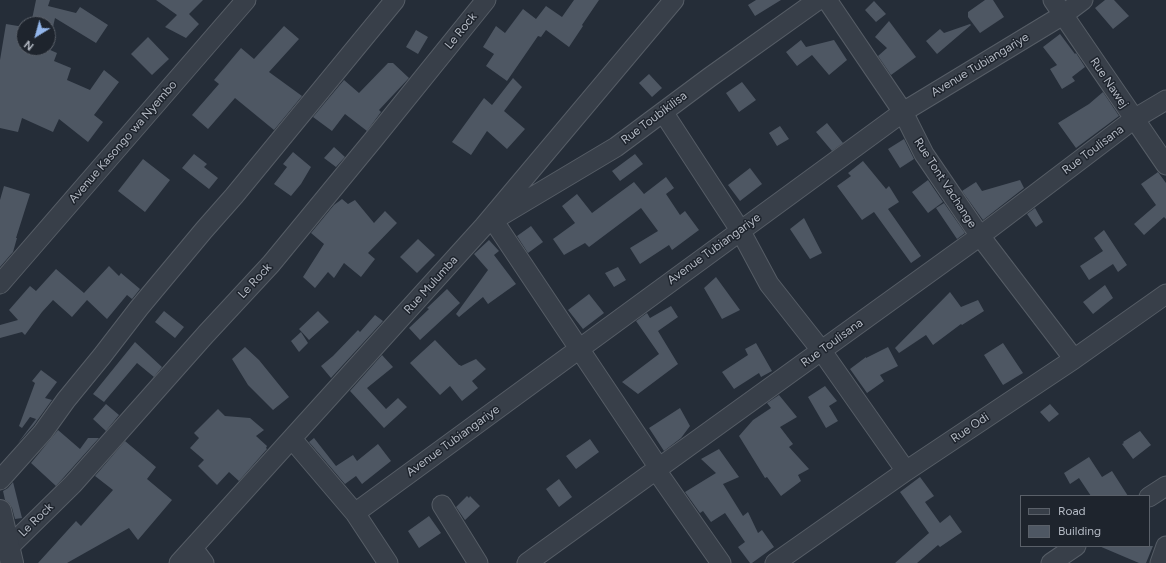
<!DOCTYPE html>
<style>
body{margin:0}
#map{position:relative;width:1166px;height:563px;overflow:hidden;background:#252d38;font-family:Figtree,sans-serif}
canvas{display:block}
.legend{position:absolute;left:1020px;top:495px;width:130px;height:52px;box-sizing:border-box;background:#1e242d;border:1px solid #5a6069;margin:0;padding:5px 7px;list-style:none;font-size:12px;color:#b4bac4}
.legend li{display:flex;align-items:center;gap:8px;height:20px}
.legend b{width:20px;border:1px solid #5a6069}
.north{position:absolute;left:16px;top:16px;width:40px;height:40px;box-sizing:border-box;background:#1e242d;border:1px solid #5a6069;border-radius:50%;rotate:217deg;font-size:11px;font-weight:700;line-height:16px;text-align:center;color:#b4bac4}
.north::after{content:'';display:block;margin:auto;width:14px;height:18px;background:#92b5ea;clip-path:polygon(50% 0,100% 100%,50% 72%,0 100%)}
</style>
<div id="map">
<canvas width="1166" height="563"></canvas>
<ul class="legend">
<li><b style="height:5px;background:#383f49"></b>Road</li>
<li><b style="height:11px;background:#4e5763"></b>Building</li>
</ul>
<div class="north">N</div>
</div>
<script>
const g = document.querySelector('canvas').getContext('2d');
g.lineJoin = 'round';
function fillPath(path, color) {
  g.fillStyle = color;
  g.fill(path, 'evenodd');
}
function shape(rows) {
  const path = new Path2D();
  for (const r of rows) {
    path.moveTo(r[0], r[1]);
    for (let i = 2; i < r.length; i += 2) path.lineTo(r[i], r[i + 1]);
  }
  return path;
}
function strokePath(path, color, width, dash) {
  g.strokeStyle = color;
  g.lineWidth = width;
  g.lineCap = dash ? 'butt' : 'round';
  g.setLineDash(dash || []);
  g.stroke(path);
}
function label(font, color, halo, rows, align = 'center') {
  g.font = font + ' Figtree,sans-serif';
  g.lineWidth = 3;
  g.setLineDash([]);
  g.textBaseline = 'middle';
  g.strokeStyle = halo;
  g.fillStyle = color;
  for (const [text, x, y, turn = 0] of rows) {
    g.save();
    g.translate(x, y);
    g.rotate((+turn || 0) * Math.PI / 180);
    g.textAlign = isNaN(turn) ? turn : align;
    if (halo) g.strokeText(text, 0, 0);
    g.fillText(text, 0, 0);
    g.restore();
  }
}
const building = shape([
 [36,0,50,0,48,6,76,13,80,7,108,25,96,43,55,18,48,49,57,53,54,61,71,68,67,80,90,90,104,70,119,82,94,115,103,122,88,142,59,119,53,132,22,118,18,132,0,128,0,60,6,24,24,27,24,48,48,48,48,24,31,24],
 [156,0,203,0,189,14,199,24,186,38,165,27,177,15],
 [574,0,599,0,582,25,583,26,569,47,546,30,541,37,538,36,507,81,486,66,494,54,483,47,496,26,505,33,523,9,536,19,546,6,562,17],
 [756,0,781,0,755,16,748,5],
 [985,0,993,0,1004,17,980,33,968,17,968,12],
 [1105,0,1114,0,1129,16,1113,29,1095,8],
 [874,1,886,14,876,22,865,10],
 [889,21,916,57,891,75,878,56,887,48,875,37],
 [970,24,971,25,937,54,926,41,940,29,944,33],
 [284,26,299,39,269,72,302,96,274,130,235,98,208,129,192,115,219,84,214,80,241,48,254,59],
 [416,30,428,37,418,54,406,47],
 [1060,34,1075,54,1076,53,1085,67,1072,77,1075,81,1062,89,1050,69,1057,65,1043,47],
 [148,37,169,59,152,75,131,54],
 [801,40,806,47,834,40,847,60,829,75,812,55,797,66,786,52],
 [388,63,393,63,409,78,379,110,381,112,367,131,345,114,332,131,313,117,344,80,359,93],
 [649,74,662,88,652,97,639,83],
 [513,78,522,87,504,111,525,129,507,149,487,131,471,155,452,142,484,98,492,105],
 [742,82,756,100,739,112,726,93],
 [1103,92,1119,116,1076,148,1058,123,1089,104],
 [827,123,843,143,832,151,816,132],
 [780,126,789,139,777,146,769,133],
 [904,139,914,159,900,168,888,149],
 [334,147,345,157,336,167,324,158],
 [293,152,311,167,301,184,291,196,274,184,287,167,283,164],
 [194,154,207,164,204,167,218,178,209,189,182,168],
 [635,154,643,164,620,181,612,171],
 [143,159,170,180,145,212,118,191],
 [863,161,886,189,889,186,899,202,888,209,921,256,911,263,874,212,862,220,837,186,851,176,848,173],
 [750,168,762,184,740,201,728,185],
 [1158,172,1166,183,1166,219,1164,217,1144,235,1134,224,1156,205,1141,184],
 [666,177,674,188,666,194,680,215,685,211,699,230,672,250,669,245,640,264,630,248,658,231,641,208,589,247,585,243,564,255,553,239,575,223,562,206,577,194,592,213,634,182,644,194],
 [928,180,943,202,928,213,912,192],
 [1020,180,1024,188,983,220,962,191,976,182,982,191],
 [4,186,30,194,16,238,17,238,13,252,0,267,0,200],
 [342,199,348,204,355,200,374,223,385,211,397,223,368,253,375,259,361,277,344,263,334,278,328,272,315,288,303,277,324,244,311,233,334,205],
 [944,203,965,233,957,239,936,208],
 [1035,208,1043,222,1036,227,1027,214],
 [804,218,822,253,810,259,790,229],
 [531,226,543,242,528,253,517,236],
 [1104,230,1127,265,1118,272,1113,264,1089,280,1080,266,1103,251,1094,238],
 [418,239,435,255,417,273,400,257],
 [489,240,499,251,494,255,516,284,488,304,483,297,459,317,456,314,488,270,474,254],
 [109,266,119,276,121,273,140,289,132,299,127,295,107,319,87,300,72,317,53,300,42,312,25,335,22,332,0,338,0,325,18,320,9,310,30,286,36,291,56,269,84,293],
 [618,267,626,280,614,287,605,273],
 [716,277,740,310,722,319,704,288],
 [1105,285,1113,298,1093,314,1083,302],
 [447,289,460,303,420,340,409,328,429,309,427,308],
 [950,292,961,307,978,300,984,311,962,325,961,324,933,345,926,335,899,353,895,348],
 [589,294,604,313,583,329,568,310],
 [671,306,678,317,658,331,678,364,638,394,622,382,659,354,636,321,647,313,650,318],
 [164,311,184,327,175,338,155,322],
 [318,311,329,322,309,340,299,329],
 [375,315,383,321,331,378,321,366,333,356,358,330,360,332],
 [301,332,308,343,299,352,291,341],
 [435,340,459,365,460,365,461,366,476,359,486,369,472,381,478,388,462,401,450,386,440,395,410,363],
 [135,342,162,367,154,377,137,363,104,402,93,394],
 [756,343,772,371,761,377,759,373,734,389,722,372,748,355,745,349],
 [1003,343,1023,373,1003,385,984,355],
 [245,347,259,360,289,397,273,410,248,385,232,359],
 [888,347,898,366,880,375,884,381,867,393,850,369,866,357,866,358],
 [382,355,393,367,367,388,386,409,398,398,407,407,384,428,350,391],
 [41,370,57,382,45,398,52,400,34,425,18,443,36,419,30,417,22,428,19,426,35,383,32,381],
 [825,386,837,401,829,406,838,421,826,428,808,397],
 [779,395,797,417,780,427,793,444,789,447,809,469,798,475,801,481,781,496,767,477,765,478,739,436,753,420,771,408,767,403],
 [106,404,119,415,106,431,93,419],
 [1050,404,1059,414,1049,422,1040,412],
 [680,408,690,426,681,438,664,451,649,428],
 [218,409,225,416,250,418,264,430,256,436,267,446,266,448,267,449,239,481,229,472,217,485,198,466,204,460,190,448,199,438,194,433],
 [58,430,80,449,88,438,99,438,56,486,31,463],
 [1140,431,1151,445,1133,459,1122,444,1124,443,1123,442],
 [314,438,336,466,353,455,357,461,378,444,391,461,362,484,356,476,345,484,309,442],
 [590,439,599,452,576,469,566,456],
 [125,441,156,467,147,479,172,500,138,540,129,528,67,563,38,563,76,521,81,526,113,490,95,476],
 [719,449,739,477,723,484,743,516,748,512,758,533,762,530,774,547,752,563,750,563,738,547,745,542,725,513,711,522,703,511,700,513,685,492,716,473,701,459],
 [1089,457,1102,477,1112,471,1128,496,1091,496,1079,478,1070,484,1064,473],
 [920,477,934,496,925,502,940,523,950,515,962,532,940,547,938,545,917,563,895,563,929,533,900,492],
 [559,479,572,497,559,507,546,489],
 [13,482,22,518,15,519,12,508,9,503,5,500,3,491,8,488],
 [467,496,469,498,470,496,480,506,465,520,456,507],
 [429,516,441,533,419,548,408,531],
 [1099,546,1153,546,1146,563,1139,563]
]);
const minor = shape([
 [827,0,903,112,924,154,980,236,1074,359],
 [1053,0,1166,165],
 [663,112,740,230,769,284,821,350,906,471],
 [497,218,616,147,710,77,818,0],
 [493,220,659,468],
 [0,284,246,0],
 [292,439,355,513,388,563],
 [656,470,721,563],
 [0,480,43,432,66,400,102,356,139,308,204,230,234,196,395,0],
 [1149,497,1166,486],
 [442,505,478,563],
 [355,513,903,112,1063,15,1083,0],
 [8,548,73,484,206,334,271,264,373,140,486,0],
 [193,548,204,563],
 [179,563,484,226,674,0],
 [527,563,980,236,1134,119,1166,100],
 [775,563,906,471,1074,359,1166,294],
 [1051,563,1076,546],
 [1160,563,1166,546]
]);
const tertiary = shape([
 [0,511,12,563]
]);
const streetNames = [
 ["Le Rock",461,31,-51],
 ["Avenue Tubiangariye",980,65,-31],
 ["Rue Nawej",1109,83,56],
 ["Rue Toubikilisa",654,118,-37],
 ["Avenue Kasongo wa Nyembo",123,142,-49],
 ["Rue Toulisana",1093,150,-37],
 ["Rue Tont Vachange",945,183,57],
 ["Avenue Tubiangariye",714,249,-36],
 ["Le Rock",255,281,-47],
 ["Rue Mulumba",431,285,-48],
 ["Rue Toulisana",832,343,-36],
 ["Rue Odi",970,428,-34],
 ["Avenue Tubiangariye",453,441,-36],
 ["Le Rock",36,520,-44]
];
fillPath(building, '#4e5763');
strokePath(minor, '#565d66', 21);
strokePath(tertiary, '#565d66', 24);
strokePath(minor, '#383f49', 19);
strokePath(tertiary, '#383f49', 22);
label('12px', '#b4bac4', '#1e242d', streetNames);
</script>
